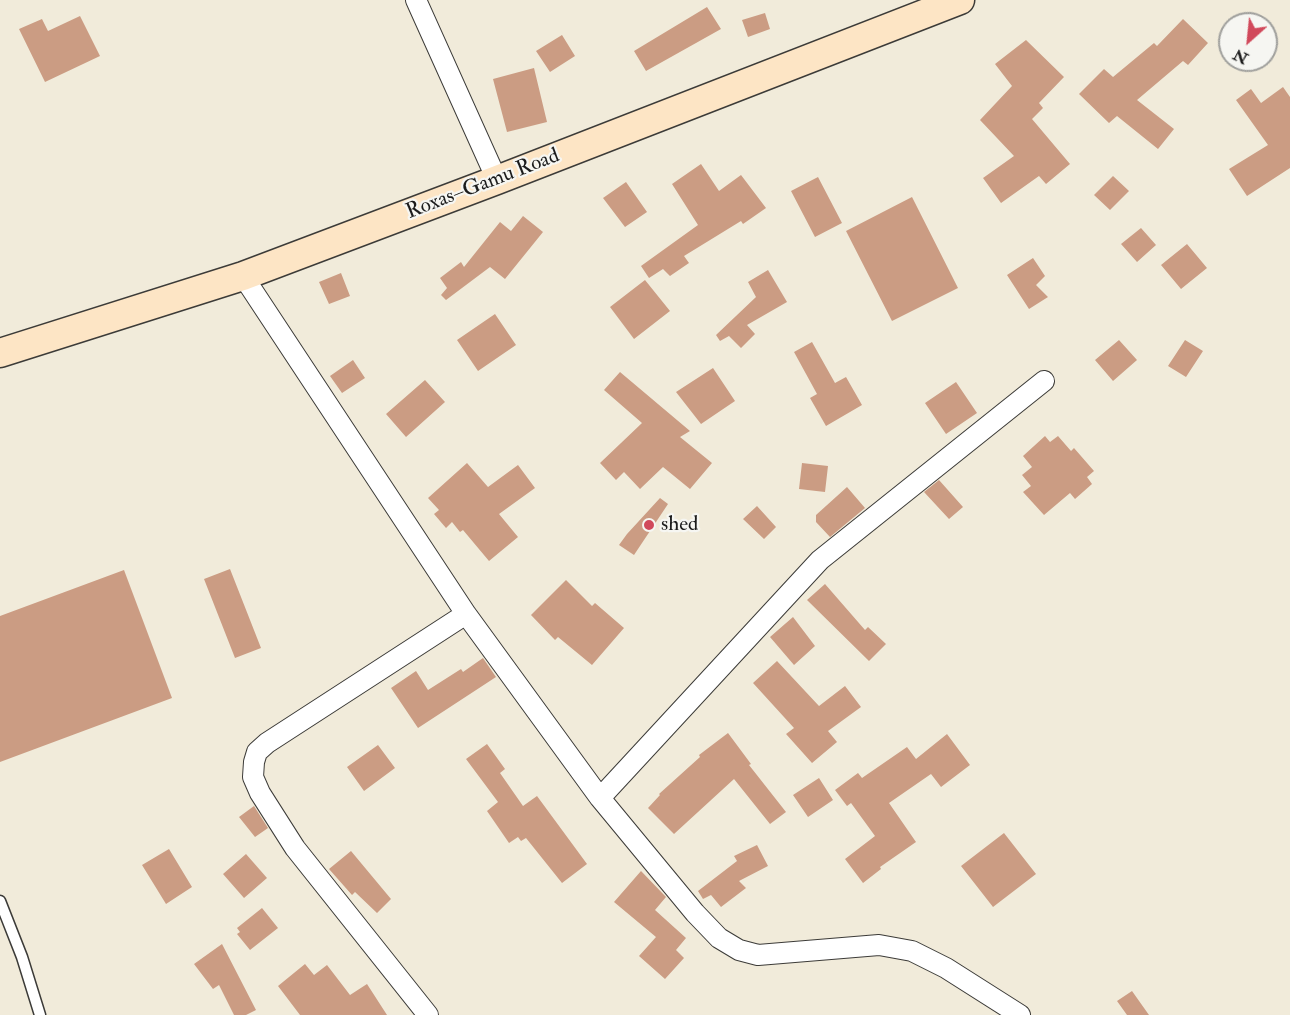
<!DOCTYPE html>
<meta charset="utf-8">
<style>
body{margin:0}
#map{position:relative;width:1290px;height:1015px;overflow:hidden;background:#f1ebda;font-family:"IM FELL Double Pica",serif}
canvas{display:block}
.north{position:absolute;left:1218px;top:12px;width:60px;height:60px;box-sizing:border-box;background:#f6f6f2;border:2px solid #9f9f9c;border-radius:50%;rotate:207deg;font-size:16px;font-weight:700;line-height:24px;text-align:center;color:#1c1c1c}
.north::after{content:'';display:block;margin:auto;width:21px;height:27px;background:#d1495b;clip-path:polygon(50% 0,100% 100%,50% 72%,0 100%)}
</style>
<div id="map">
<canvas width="1290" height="1015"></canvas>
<div class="north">N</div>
</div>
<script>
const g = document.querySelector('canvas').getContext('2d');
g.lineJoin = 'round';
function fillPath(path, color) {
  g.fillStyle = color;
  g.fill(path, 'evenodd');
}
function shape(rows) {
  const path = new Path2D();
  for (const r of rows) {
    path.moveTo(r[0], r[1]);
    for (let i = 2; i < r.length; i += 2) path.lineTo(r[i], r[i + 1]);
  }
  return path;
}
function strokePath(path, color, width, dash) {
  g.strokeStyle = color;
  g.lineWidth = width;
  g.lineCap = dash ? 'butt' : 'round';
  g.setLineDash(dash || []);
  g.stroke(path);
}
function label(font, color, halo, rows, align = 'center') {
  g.font = font + ' "IM FELL Double Pica",serif';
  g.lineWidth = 4.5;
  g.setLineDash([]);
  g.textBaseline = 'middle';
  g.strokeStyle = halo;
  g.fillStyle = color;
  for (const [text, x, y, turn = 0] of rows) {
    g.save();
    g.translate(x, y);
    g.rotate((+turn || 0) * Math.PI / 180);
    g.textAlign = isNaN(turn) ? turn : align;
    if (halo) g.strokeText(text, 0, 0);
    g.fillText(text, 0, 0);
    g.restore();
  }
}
const building = shape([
 [707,7,721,29,646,71,634,51],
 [765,13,770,29,748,37,742,20],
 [80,16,100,56,45,82,19,29,42,19,48,31],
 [1183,19,1208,43,1188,65,1183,61,1137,100,1174,129,1158,149,1117,116,1109,123,1079,94,1104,69,1113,77,1154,43,1157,46],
 [562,35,575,56,550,72,536,51],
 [1026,40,1064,77,1039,103,1043,108,1032,119,1070,164,1046,184,1039,176,1001,203,983,178,1014,156,980,120,1012,86,995,64],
 [534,68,547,122,507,132,493,79],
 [1283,87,1290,97,1290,168,1247,196,1229,169,1268,145,1236,100,1251,89,1261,103],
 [701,164,719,191,741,175,766,208,743,224,741,221,684,256,689,263,670,276,663,269,649,278,641,266,698,225,672,184],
 [1113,176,1129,191,1110,210,1094,195],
 [818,177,842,223,815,237,791,191],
 [626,182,647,212,625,227,603,198],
 [912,197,958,288,892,321,846,231],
 [523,216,543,232,505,279,490,267,446,300,441,295,447,288,440,278,461,262,464,267,500,222,511,231],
 [1141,228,1156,245,1137,262,1121,244],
 [1187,244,1207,268,1181,289,1161,265],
 [1033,258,1045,276,1036,285,1048,297,1029,309,1007,275],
 [768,270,787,302,747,325,755,334,741,348,729,336,720,341,716,335,756,297,748,282],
 [341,273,350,296,329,304,319,282],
 [645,280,670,311,634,339,610,307],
 [495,314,516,345,478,371,457,340],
 [1119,340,1137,360,1113,381,1095,360],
 [1185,340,1203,351,1186,377,1168,366],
 [812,342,835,383,846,377,862,405,826,426,810,398,817,394,794,352],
 [353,360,365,378,342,393,330,376],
 [713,368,735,401,701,424,676,392],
 [620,372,690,431,680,437,712,463,690,489,663,467,640,489,624,472,616,480,600,463,642,423,604,390],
 [425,380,445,402,406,437,386,414],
 [956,382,977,413,946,434,925,403],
 [1045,436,1050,442,1058,436,1071,451,1074,448,1094,471,1087,477,1092,484,1075,499,1070,493,1044,515,1023,492,1031,486,1022,475,1032,467,1023,456],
 [467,463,488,487,518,465,535,488,499,514,518,537,489,561,463,530,460,532,452,522,446,528,434,514,439,510,428,498],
 [802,463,828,466,825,492,799,489],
 [939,480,963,507,949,519,924,492],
 [847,487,865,508,830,537,816,522,816,515],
 [660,498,668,504,634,555,619,545,627,534],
 [757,506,776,527,764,539,743,519],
 [230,569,261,648,235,658,204,579],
 [124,570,172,698,0,762,0,616],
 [566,580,592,606,595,603,624,628,592,665,558,637,555,640,531,615],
 [825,584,865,630,868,627,886,644,869,661,807,600],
 [793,617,815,646,794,665,770,637],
 [483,658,496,677,418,728,391,688,416,671,428,690,461,669,463,672],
 [777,661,819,706,845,686,861,707,828,731,837,742,812,763,786,734,794,728,753,683],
 [728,733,751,764,749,765,786,812,770,824,734,779,674,834,648,808,660,795,659,794,700,757,699,755],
 [947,734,970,765,941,787,931,774,889,803,916,842,880,867,881,869,863,883,845,859,875,836,851,803,847,806,835,790,858,773,862,778,907,747,916,759],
 [487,744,505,769,500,773,523,806,537,796,587,864,562,883,526,838,521,841,518,837,509,843,487,811,498,802,466,759],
 [378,745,395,768,364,791,347,767],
 [819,778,833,800,808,817,793,795],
 [254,806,268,828,255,837,239,817],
 [1004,833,1036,874,993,907,961,866],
 [757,845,768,866,739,881,746,888,721,907,711,895,703,899,698,891,737,861,734,856],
 [169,849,192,887,166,904,142,865],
 [351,851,391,899,377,913,355,892,352,895,329,869],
 [246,854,267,878,244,898,223,874],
 [641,871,666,897,655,910,686,938,676,950,684,958,665,979,639,956,656,937,614,902],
 [262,908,278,928,250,950,237,934,240,932,237,928],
 [222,944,256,1010,246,1015,234,1015,219,985,213,989,194,964],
 [305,964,314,975,327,965,350,995,367,984,387,1015,300,1015,278,986],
 [1132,991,1149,1015,1127,1015,1117,1001]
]);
const lane = shape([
 [0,901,22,957,40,1015]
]);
const street = shape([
 [416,0,497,180],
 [243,276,466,614,267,743,257,752,254,762,253,777,260,793,295,848,428,1015],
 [466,614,600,798,695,913,719,938,739,950,758,955,879,945,912,951,946,968,1020,1015],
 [600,798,820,560,1044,381]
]);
const secondary = shape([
 [0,353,243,276,497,180,960,0]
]);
const markers = [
 [649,525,6,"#d1495b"]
];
const streetNames = [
 ["Roxas–Gamu Road",483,185,-21]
];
const poiNames = [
 ["shed",661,525]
];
fillPath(building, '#cb9c83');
strokePath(lane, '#3c3b38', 13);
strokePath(street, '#3c3b38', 22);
strokePath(secondary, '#3c3b38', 31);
strokePath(lane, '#fff', 10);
strokePath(street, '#fff', 20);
strokePath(secondary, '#fde5c5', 28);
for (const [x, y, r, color] of markers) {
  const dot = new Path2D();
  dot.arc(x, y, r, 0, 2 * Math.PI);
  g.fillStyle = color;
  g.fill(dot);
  strokePath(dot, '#f6f6f2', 2);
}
label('21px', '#1c1c1c', '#f6f6f2', streetNames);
label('21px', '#1c1c1c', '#f6f6f2', poiNames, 'left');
</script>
